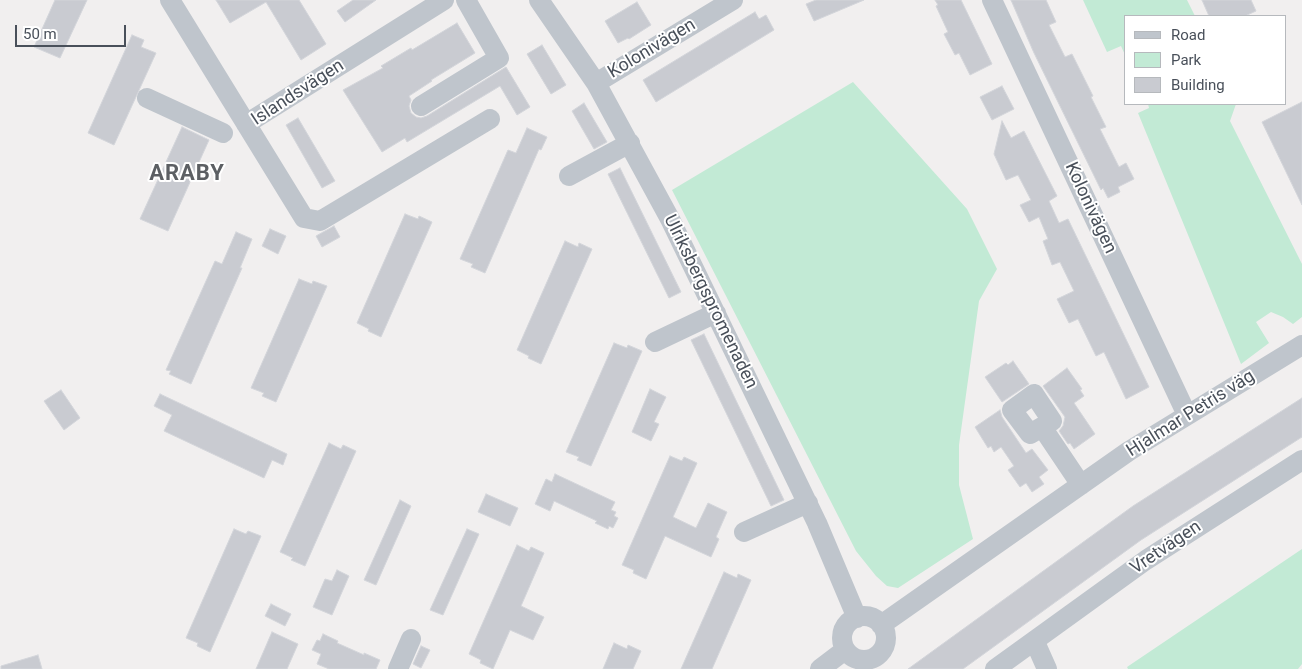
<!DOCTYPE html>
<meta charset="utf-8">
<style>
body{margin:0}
#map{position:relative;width:1302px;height:669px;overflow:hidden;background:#f1efef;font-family:Roboto,sans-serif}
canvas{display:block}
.legend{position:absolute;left:1124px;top:15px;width:162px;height:90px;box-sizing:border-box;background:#fff;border:1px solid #b6b9bd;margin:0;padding:6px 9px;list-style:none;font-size:15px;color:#49505a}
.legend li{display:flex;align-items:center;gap:10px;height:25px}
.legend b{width:25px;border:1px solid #b6b9bd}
.scale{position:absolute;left:15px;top:25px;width:111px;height:22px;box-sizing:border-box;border:2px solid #49505a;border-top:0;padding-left:6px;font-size:15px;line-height:18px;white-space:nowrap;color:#49505a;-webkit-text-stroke:4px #fff;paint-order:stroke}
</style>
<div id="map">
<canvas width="1302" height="669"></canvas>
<ul class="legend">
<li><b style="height:6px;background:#bfc5cc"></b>Road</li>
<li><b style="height:14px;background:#c2ead5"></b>Park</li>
<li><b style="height:14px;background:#c9cbd1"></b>Building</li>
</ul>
<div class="scale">50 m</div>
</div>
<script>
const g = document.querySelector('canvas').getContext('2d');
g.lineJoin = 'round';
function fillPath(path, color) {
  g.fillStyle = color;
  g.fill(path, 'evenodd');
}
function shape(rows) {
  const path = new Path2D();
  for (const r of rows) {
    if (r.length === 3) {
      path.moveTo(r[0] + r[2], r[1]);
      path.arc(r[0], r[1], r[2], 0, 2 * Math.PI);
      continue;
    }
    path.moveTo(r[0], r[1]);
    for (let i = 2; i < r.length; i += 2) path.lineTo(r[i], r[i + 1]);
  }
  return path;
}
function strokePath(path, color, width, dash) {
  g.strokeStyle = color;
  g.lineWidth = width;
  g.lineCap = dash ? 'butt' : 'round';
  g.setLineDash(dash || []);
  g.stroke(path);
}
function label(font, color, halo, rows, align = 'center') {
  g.font = font + ' Roboto,sans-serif';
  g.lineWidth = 4;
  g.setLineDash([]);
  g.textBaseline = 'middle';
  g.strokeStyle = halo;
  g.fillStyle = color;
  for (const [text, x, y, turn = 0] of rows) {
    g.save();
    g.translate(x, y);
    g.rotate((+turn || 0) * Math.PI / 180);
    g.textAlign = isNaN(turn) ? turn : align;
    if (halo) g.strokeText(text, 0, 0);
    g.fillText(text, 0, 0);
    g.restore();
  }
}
const green = shape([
 [1083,0,1187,0,1195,16,1126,16,1126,57,1121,46,1107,52],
 [853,82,967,209,997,269,979,301,959,445,959,485,973,539,898,588,887,586,876,576,856,551,672,190],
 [1148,104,1236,104,1230,121,1302,264,1302,317,1293,324,1283,317,1271,312,1256,322,1269,343,1241,364,1138,113,1149,108],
 [1302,549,1302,664,1298,669,1128,669,1127,667]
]);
const building = shape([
 [55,0,87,0,60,58,34,47,55,0],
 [216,0,299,0,326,44,301,60,266,2,230,23,216,0],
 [353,0,376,0,345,22,337,11,353,0],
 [816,0,864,0,814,21,806,4,816,0],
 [935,0,961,0,992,64,970,75,959,53,955,55,944,34,948,32,936,6,938,5,935,0],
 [1011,0,1046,0,1056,22,1049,25,1065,57,1072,54,1093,96,1091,97,1106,127,1100,129,1119,167,1126,163,1134,179,1118,187,1120,192,1108,198,1103,188,1101,190,1034,53,1011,0],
 [1202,0,1251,0,1256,11,1245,16,1209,16,1202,0],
 [637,2,651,25,629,39,628,38,618,43,605,21,637,2],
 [755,12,759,19,766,15,774,30,656,102,643,80,755,12],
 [457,23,475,53,431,80,432,81,409,96,411,100,409,106,411,113,416,117,421,118,427,116,506,67,530,107,517,115,500,86,407,142,405,138,382,152,343,90,383,68,381,66,411,48,412,50,457,23],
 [132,35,144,40,141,47,156,53,114,145,88,133,132,35],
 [542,45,566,85,551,94,527,54,542,45],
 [1002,86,1014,109,992,120,980,97,1002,86],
 [1302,102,1302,205,1262,122,1302,102],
 [584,103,607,142,594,149,572,111,584,103],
 [298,118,335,181,322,188,286,125,298,118],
 [1002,121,1011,138,1024,131,1057,196,1049,201,1059,223,1068,219,1149,387,1126,399,1104,352,1096,356,1078,319,1069,323,1057,299,1074,291,1060,262,1052,265,1043,241,1048,239,1039,217,1029,222,1020,205,1031,200,1018,175,1006,180,994,154,1002,121],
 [182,127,209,140,168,231,140,219,182,127],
 [527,128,547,137,541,150,539,149,485,273,471,267,473,264,460,259,508,150,516,153,527,128],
 [620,168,681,292,669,298,608,174,620,168],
 [405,214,418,219,419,216,432,222,381,337,368,331,369,329,357,323,405,214],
 [334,226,340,237,322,247,316,236,334,226],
 [270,229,286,236,278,254,262,246,270,229],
 [236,232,252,239,240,268,242,268,191,384,169,374,171,371,166,370,215,261,222,264,236,232],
 [565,241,578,247,579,243,592,249,541,364,528,358,529,356,517,350,565,241],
 [299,279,312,284,313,281,327,286,276,402,262,396,264,393,251,388,299,279],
 [704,334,784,500,771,506,691,340,704,334],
 [614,343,627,348,628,345,642,351,591,466,577,460,579,457,566,452,614,343],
 [1013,361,1029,384,1002,402,985,377,1006,363,1008,365,1013,361],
 [1067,368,1082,389,1080,390,1084,396,1074,403,1095,434,1074,449,1070,443,1068,444,1059,431,1063,426,1065,417,1043,386,1067,368],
 [650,389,666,397,654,422,659,424,651,441,632,432,650,389],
 [61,390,80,418,64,430,44,401,61,390],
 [160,394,287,454,283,465,272,460,264,478,164,431,172,415,154,406,160,394],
 [1302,398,1302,437,1141,540,963,669,908,669,1133,506,1302,398],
 [1000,410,1002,417,1026,453,1032,449,1048,470,1039,477,1044,484,1032,492,1026,483,1020,487,1008,470,1014,466,1001,447,994,452,991,446,988,448,975,427,1000,410],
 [329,443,341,449,343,445,356,451,305,566,291,560,293,558,280,552,329,443],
 [670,456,682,461,684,457,697,463,673,517,696,528,708,503,727,512,716,537,719,539,711,557,665,536,646,579,633,573,634,570,622,565,670,456],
 [555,474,615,502,611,510,616,512,614,516,618,518,613,528,609,526,608,529,595,523,597,521,554,501,550,511,535,504,546,479,552,482,555,474],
 [486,494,518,508,510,526,478,512,486,494],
 [400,500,411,506,376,585,364,580,400,500],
 [234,529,246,534,248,531,261,536,210,652,197,646,198,643,186,638,234,529],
 [467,529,479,534,443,615,430,610,467,529],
 [517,545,529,551,531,547,544,553,521,606,544,617,533,640,510,630,493,669,480,663,481,660,469,654,517,545],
 [337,570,349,576,332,615,313,607,325,579,332,581,337,570],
 [724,572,737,578,738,574,751,580,712,669,681,669,724,572],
 [271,604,291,614,285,626,265,616,271,604],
 [272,632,298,644,287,669,256,669,272,632],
 [323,634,338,641,337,643,364,655,364,653,380,660,376,669,329,669,317,664,321,654,312,650,317,640,320,641,323,634],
 [614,643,627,649,628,645,641,651,633,669,603,669,614,643],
 [421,646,430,650,421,668,413,664,421,646],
 [38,655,42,669,1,669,1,666,38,655]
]);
const minor = shape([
 [170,0,304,218,320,221,490,119],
 [539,0,596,83,670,219,817,523,857,618],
 [992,0,1187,415],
 [596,83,733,0],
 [147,98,223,133],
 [421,106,499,58,466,0],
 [246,124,444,0],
 [569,176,630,143],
 [655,342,716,313],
 [1042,427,1030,434,1012,410,1034,394,1052,421,1042,427,1081,485],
 [744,532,808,503],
 [864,638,22],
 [881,625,1129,451,1302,345],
 [1035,642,1047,669],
 [398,669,411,639],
 [820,669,845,650],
 [995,669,1146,560,1302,460]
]);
const streetNames = [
 ["Kolonivägen",652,49,-31],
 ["Islandsvägen",298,93,-33],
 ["Kolonivägen",1090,208,65],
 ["Ulriksbergspromenaden",710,302,64],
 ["Hjalmar Petris väg",1191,414,-32],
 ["Vretvägen",1166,548,-34]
];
const districtNames = [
 ["ARABY",187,174]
];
fillPath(green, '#c2ead5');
fillPath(building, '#c9cbd1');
strokePath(building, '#d3d5da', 1);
strokePath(minor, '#bfc5cc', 20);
label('18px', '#49505a', '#fff', streetNames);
g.letterSpacing = '1px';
label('bold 22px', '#5c5f63', '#fff', districtNames);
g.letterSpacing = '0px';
</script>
